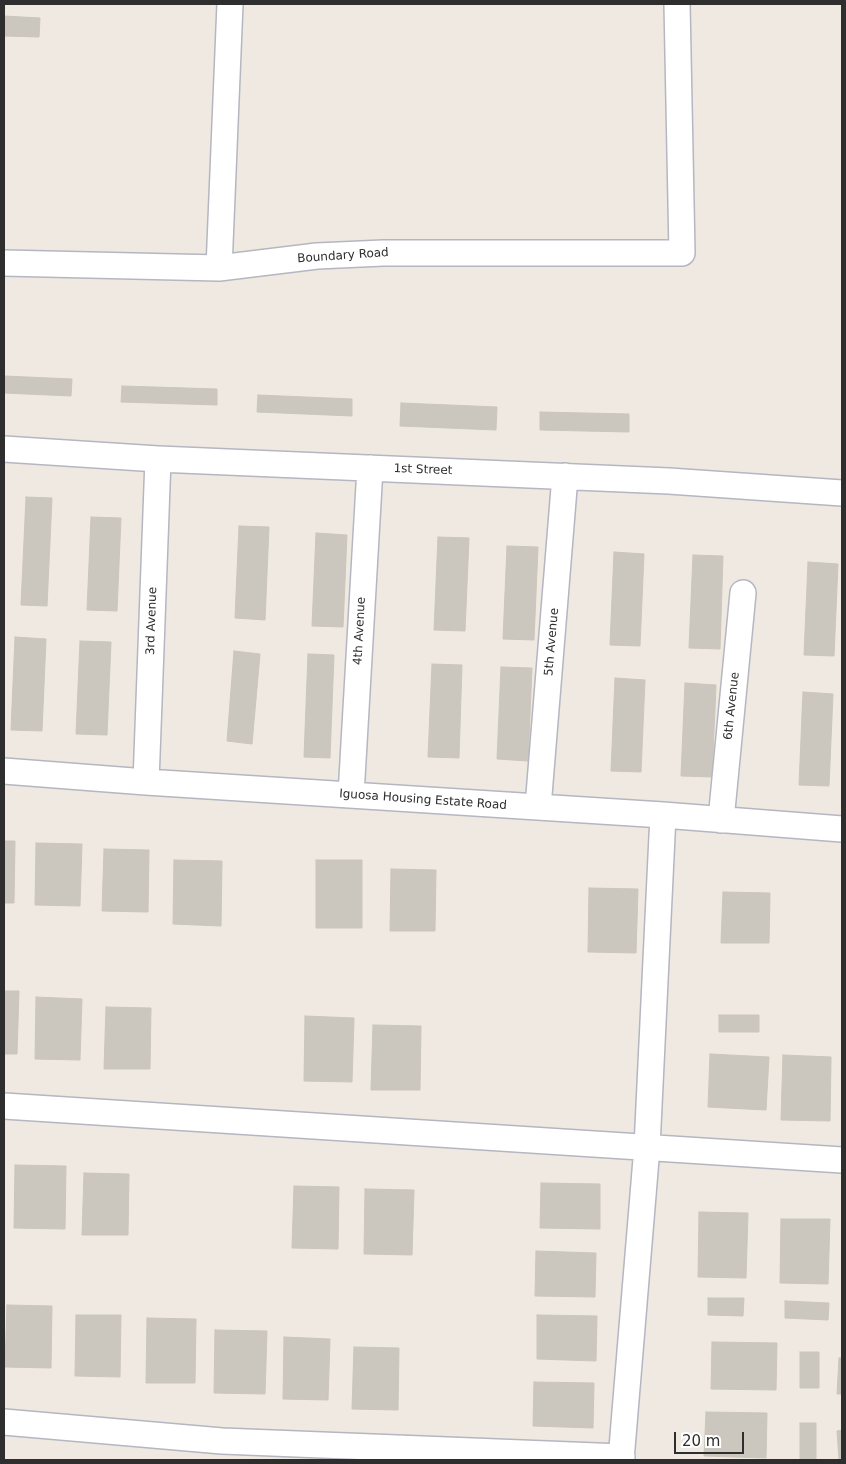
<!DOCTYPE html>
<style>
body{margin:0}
#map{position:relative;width:846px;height:1464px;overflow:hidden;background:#efe9e1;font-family:"DejaVu Sans",sans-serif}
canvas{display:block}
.frame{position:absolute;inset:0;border:5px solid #2e2e2e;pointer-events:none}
.scale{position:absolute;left:674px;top:1432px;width:70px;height:22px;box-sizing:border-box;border:2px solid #2e2e2e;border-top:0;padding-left:6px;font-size:15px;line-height:18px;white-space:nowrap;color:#2e2e2e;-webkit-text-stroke:4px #fff;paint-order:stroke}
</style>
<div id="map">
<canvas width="846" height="1464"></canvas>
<div class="frame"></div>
<div class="scale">20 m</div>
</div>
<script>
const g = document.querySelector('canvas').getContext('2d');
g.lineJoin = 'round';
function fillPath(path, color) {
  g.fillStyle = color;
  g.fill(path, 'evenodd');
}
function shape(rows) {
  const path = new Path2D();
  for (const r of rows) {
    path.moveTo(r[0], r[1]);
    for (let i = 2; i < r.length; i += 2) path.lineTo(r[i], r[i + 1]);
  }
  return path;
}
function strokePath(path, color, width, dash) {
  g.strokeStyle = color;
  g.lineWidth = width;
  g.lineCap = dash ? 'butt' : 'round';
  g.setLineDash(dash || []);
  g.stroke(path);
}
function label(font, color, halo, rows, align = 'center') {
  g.font = font + ' "DejaVu Sans",sans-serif';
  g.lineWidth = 4;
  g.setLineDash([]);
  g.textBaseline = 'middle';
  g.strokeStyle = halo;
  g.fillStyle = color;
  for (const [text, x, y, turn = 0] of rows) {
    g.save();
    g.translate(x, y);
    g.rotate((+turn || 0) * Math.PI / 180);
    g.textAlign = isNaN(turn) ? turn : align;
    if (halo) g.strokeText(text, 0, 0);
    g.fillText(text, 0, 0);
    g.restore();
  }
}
const building = shape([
 [4,16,40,18,39,37,4,36,4,16],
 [4,376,72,379,71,396,4,393,4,376],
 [122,386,217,389,217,405,121,402,122,386],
 [258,395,352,399,352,416,257,412,258,395],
 [401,403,497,407,496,430,400,426,401,403],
 [540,412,629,414,629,432,540,430,540,412],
 [26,497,52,498,47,606,21,605,26,497],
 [91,517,121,518,117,611,87,610,91,517],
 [239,526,269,527,265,620,235,618,239,526],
 [316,533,347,535,343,627,312,626,316,533],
 [438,537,469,538,465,631,434,630,438,537],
 [507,546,538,547,534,640,503,639,507,546],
 [614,552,644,554,640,646,610,645,614,552],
 [693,555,723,556,720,649,689,648,693,555],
 [808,562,838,564,834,656,804,655,808,562],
 [15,637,46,639,42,731,11,730,15,637],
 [80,641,111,642,107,735,76,734,80,641],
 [234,651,260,654,252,744,227,741,234,651],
 [308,654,334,655,330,758,304,757,308,654],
 [432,664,462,665,459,758,428,757,432,664],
 [501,667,532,668,528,761,497,759,501,667],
 [615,678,645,680,641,772,611,771,615,678],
 [685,683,716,685,712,777,681,776,685,683],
 [803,692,833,694,829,786,799,785,803,692],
 [4,841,15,841,14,903,4,903,4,841],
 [36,843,82,844,80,906,35,905,36,843],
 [104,849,149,850,148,912,102,911,104,849],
 [174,860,222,861,221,926,173,924,174,860],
 [316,860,362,860,362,928,316,928,316,860],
 [391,869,436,870,435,931,390,931,391,869],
 [589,888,638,889,636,953,588,952,589,888],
 [723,892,770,893,769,943,721,943,723,892],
 [4,991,19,991,17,1054,4,1054,4,991],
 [36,997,82,999,80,1060,35,1059,36,997],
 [106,1007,151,1008,150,1069,104,1069,106,1007],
 [719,1015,759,1015,759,1032,719,1032,719,1015],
 [305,1016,354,1018,352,1082,304,1081,305,1016],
 [373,1025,421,1026,420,1090,371,1090,373,1025],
 [710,1054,769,1057,766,1110,708,1107,710,1054],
 [783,1055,831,1057,830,1121,781,1120,783,1055],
 [15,1165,66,1166,65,1229,14,1228,15,1165],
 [84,1173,129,1174,128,1235,82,1235,84,1173],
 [541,1183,600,1184,600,1229,540,1228,541,1183],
 [294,1186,339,1187,338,1249,292,1248,294,1186],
 [365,1189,414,1190,412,1255,364,1254,365,1189],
 [699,1212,748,1213,746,1278,698,1277,699,1212],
 [781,1219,830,1219,828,1284,780,1283,781,1219],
 [536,1251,596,1253,595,1297,535,1296,536,1251],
 [708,1298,744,1298,743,1316,708,1315,708,1298],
 [785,1301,829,1303,828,1320,785,1318,785,1301],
 [7,1305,52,1306,51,1368,5,1367,7,1305],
 [76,1315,121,1315,120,1377,75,1376,76,1315],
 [537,1315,597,1316,596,1361,537,1359,537,1315],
 [147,1318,196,1319,195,1383,146,1383,147,1318],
 [215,1330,267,1331,265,1394,214,1393,215,1330],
 [284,1337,330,1339,328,1400,283,1399,284,1337],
 [712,1342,777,1343,776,1390,711,1389,712,1342],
 [354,1347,399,1348,398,1410,352,1409,354,1347],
 [800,1352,819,1352,819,1388,800,1388,800,1352],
 [839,1358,842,1358,842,1394,837,1394,839,1358],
 [534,1382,594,1383,593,1428,533,1426,534,1382],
 [706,1412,767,1413,766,1458,704,1456,706,1412],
 [800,1423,816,1423,816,1460,800,1460,800,1423],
 [842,1430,842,1460,839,1460,837,1431,842,1430]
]);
const minor = shape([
 [4,263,219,268,317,256,383,253,682,253,677,4],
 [219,268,230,4],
 [4,449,158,459,669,481,842,493],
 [4,771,146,782,663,815,842,829],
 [146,782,158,459],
 [351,795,370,468],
 [538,807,565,476],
 [721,820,743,593],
 [4,1106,842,1160],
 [4,1422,222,1441,622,1457],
 [621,1460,647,1147,663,815]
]);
const streetNames = [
 ["Boundary Road",343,256,-4],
 ["1st Street",423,470,2],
 ["3rd Avenue",152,621,-88],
 ["4th Avenue",360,631,-87],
 ["5th Avenue",552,642,-85],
 ["6th Avenue",732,706,-84],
 ["Iguosa Housing Estate Road",423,800,4]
];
fillPath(building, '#cbc7bf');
strokePath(building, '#cbc5ba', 1);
strokePath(minor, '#b4b7c1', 28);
strokePath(minor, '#fff', 25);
label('12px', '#2e2e2e', '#fff', streetNames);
</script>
